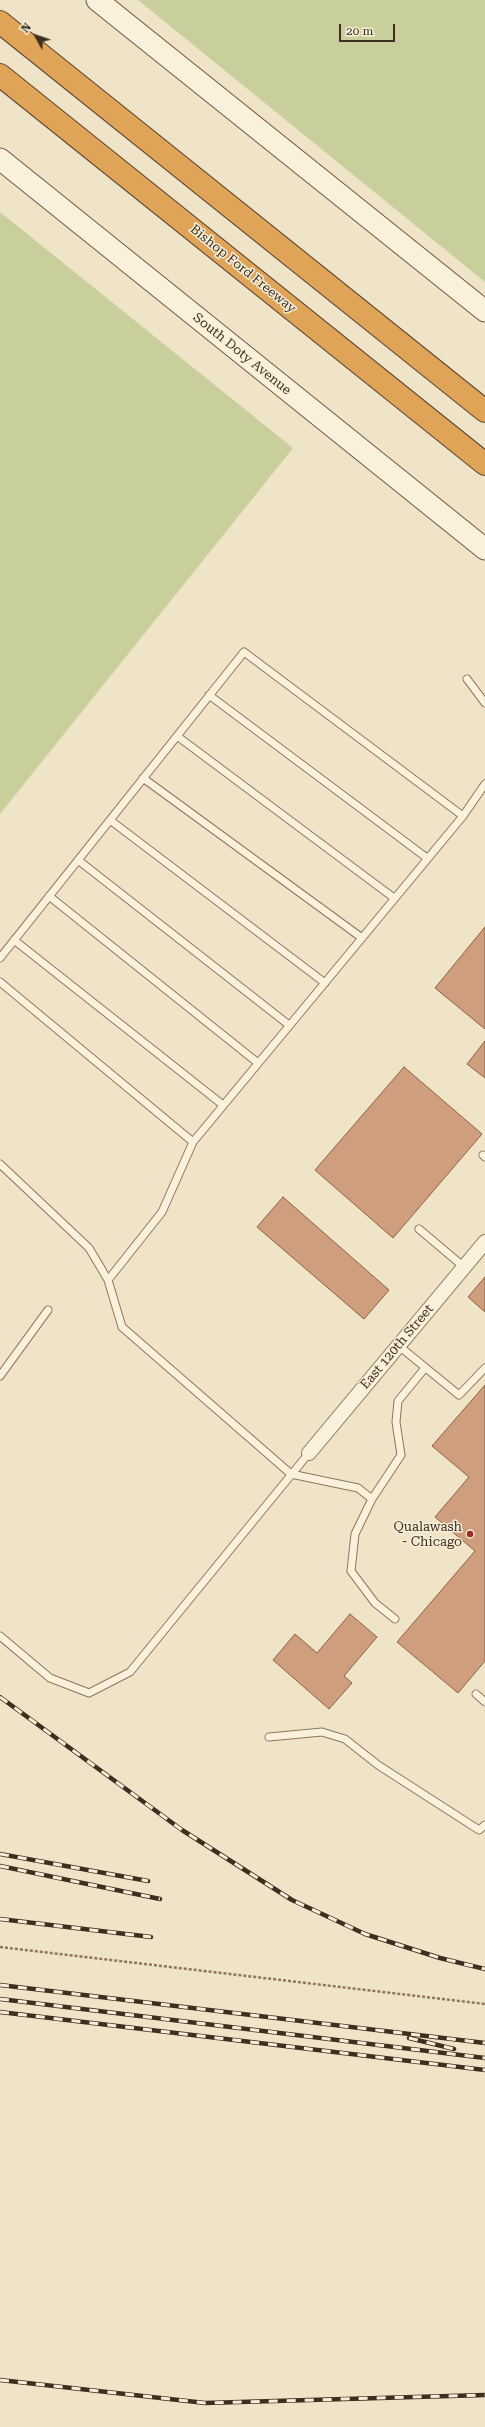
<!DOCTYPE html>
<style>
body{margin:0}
#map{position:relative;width:485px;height:2427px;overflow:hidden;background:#f0e4c8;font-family:"Roboto Serif",serif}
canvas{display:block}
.north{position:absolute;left:16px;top:16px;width:40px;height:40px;-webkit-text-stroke:3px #f7eed8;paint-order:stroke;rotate:310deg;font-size:11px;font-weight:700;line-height:16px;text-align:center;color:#3d2e20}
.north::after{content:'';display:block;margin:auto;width:14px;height:18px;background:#3d2e20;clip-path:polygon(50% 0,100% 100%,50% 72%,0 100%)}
.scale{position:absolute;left:339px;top:24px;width:56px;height:18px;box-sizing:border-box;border:2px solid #3d2e20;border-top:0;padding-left:5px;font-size:12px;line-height:14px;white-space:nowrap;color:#3d2e20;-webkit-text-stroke:3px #f7eed8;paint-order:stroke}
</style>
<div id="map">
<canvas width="485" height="2427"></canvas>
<div class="north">N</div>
<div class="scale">20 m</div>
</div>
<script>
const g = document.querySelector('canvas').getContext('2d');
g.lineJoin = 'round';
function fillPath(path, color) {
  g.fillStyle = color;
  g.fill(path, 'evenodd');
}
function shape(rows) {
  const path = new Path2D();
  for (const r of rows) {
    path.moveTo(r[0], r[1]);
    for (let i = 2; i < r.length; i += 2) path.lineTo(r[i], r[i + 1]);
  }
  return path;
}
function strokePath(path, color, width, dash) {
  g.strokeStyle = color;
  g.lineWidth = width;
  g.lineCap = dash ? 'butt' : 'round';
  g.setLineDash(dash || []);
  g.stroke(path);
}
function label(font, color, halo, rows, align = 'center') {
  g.font = font + ' "Roboto Serif",serif';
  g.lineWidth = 3;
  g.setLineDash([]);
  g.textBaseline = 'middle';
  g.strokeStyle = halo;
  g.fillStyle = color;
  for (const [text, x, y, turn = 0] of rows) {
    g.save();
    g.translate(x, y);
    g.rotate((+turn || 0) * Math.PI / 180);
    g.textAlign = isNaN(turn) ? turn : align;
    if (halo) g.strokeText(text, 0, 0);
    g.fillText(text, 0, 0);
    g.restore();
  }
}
const green = shape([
 [138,0,485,0,485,282],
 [0,212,293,448,0,814]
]);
const building = shape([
 [485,927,485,1029,435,988,485,927],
 [485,1041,485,1078,467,1064,485,1041],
 [404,1067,482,1134,393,1238,315,1170,404,1067],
 [283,1197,389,1290,364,1319,257,1227,283,1197],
 [485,1277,485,1312,468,1297,485,1277],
 [485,1385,485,1661,458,1693,397,1642,475,1551,435,1517,469,1477,432,1446,485,1385],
 [350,1614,377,1637,344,1676,352,1683,329,1709,273,1660,295,1634,317,1653,350,1614]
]);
const path = shape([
 [0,1947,485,2004]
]);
const lane = shape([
 [467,679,485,703],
 [209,695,427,858],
 [177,736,394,898],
 [143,778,362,938],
 [110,820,325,983],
 [78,860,289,1025],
 [49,896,258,1063],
 [14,940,223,1105],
 [0,958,244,652,463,816],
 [0,982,193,1142],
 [483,1155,485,1157],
 [0,1164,89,1248,108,1280,122,1327,291,1474,358,1488,372,1499],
 [419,1229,464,1267],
 [108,1280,162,1212,193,1142,463,816,485,784],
 [399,1346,459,1395,485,1368],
 [0,1376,48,1310],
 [395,1619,375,1603,351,1571,355,1534,372,1499,401,1455,396,1422,398,1401,425,1368],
 [0,1636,50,1678,89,1693,130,1672,309,1453],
 [476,1694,485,1702],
 [269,1737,322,1732,345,1739,378,1765,479,1830,485,1825]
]);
const street = shape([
 [309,1453,485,1242]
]);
const secondary = shape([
 [97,0,485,311],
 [0,159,485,549]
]);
const highway = shape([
 [0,22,485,411],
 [0,75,485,464]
]);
const rail = shape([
 [0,1697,182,1830,292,1900,365,1934,440,1958,485,1969],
 [0,1854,148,1881],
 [0,1866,160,1899],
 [0,1919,151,1937],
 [0,1985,485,2043],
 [0,1999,485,2058],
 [0,2012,485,2070],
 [409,2038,454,2049],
 [0,2380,205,2403,485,2395]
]);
const markers = [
 [470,1534,4,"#9e2a2b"]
];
const streetNames = [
 ["Bishop Ford Freeway",243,269,39],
 ["South Doty Avenue",242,354,39],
 ["East 120th Street",397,1347,-50]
];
const poiNames = [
 ["Qualawash",462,1527],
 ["- Chicago",462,1542]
];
fillPath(green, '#c9cf9b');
fillPath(building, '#cf9f7d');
strokePath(building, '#8d5f41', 1);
strokePath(lane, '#8d765c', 9);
strokePath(street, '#8d765c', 16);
strokePath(secondary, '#6f573f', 23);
strokePath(highway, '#5b4430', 24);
strokePath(path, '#8d765c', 2.5, [3, 2]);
strokePath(lane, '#faf1dc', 7);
strokePath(street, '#faf1dc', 14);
strokePath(secondary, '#faf1dc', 21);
strokePath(highway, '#e0a458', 22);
strokePath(rail, '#3d2e20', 4.5);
strokePath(rail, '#f7eed8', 3, [9]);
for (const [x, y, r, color] of markers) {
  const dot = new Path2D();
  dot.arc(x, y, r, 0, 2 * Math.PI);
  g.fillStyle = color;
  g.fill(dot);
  strokePath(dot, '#f7eed8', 1.5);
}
label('13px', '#3d2e20', '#f7eed8', streetNames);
label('13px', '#3d2e20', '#f7eed8', poiNames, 'right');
</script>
